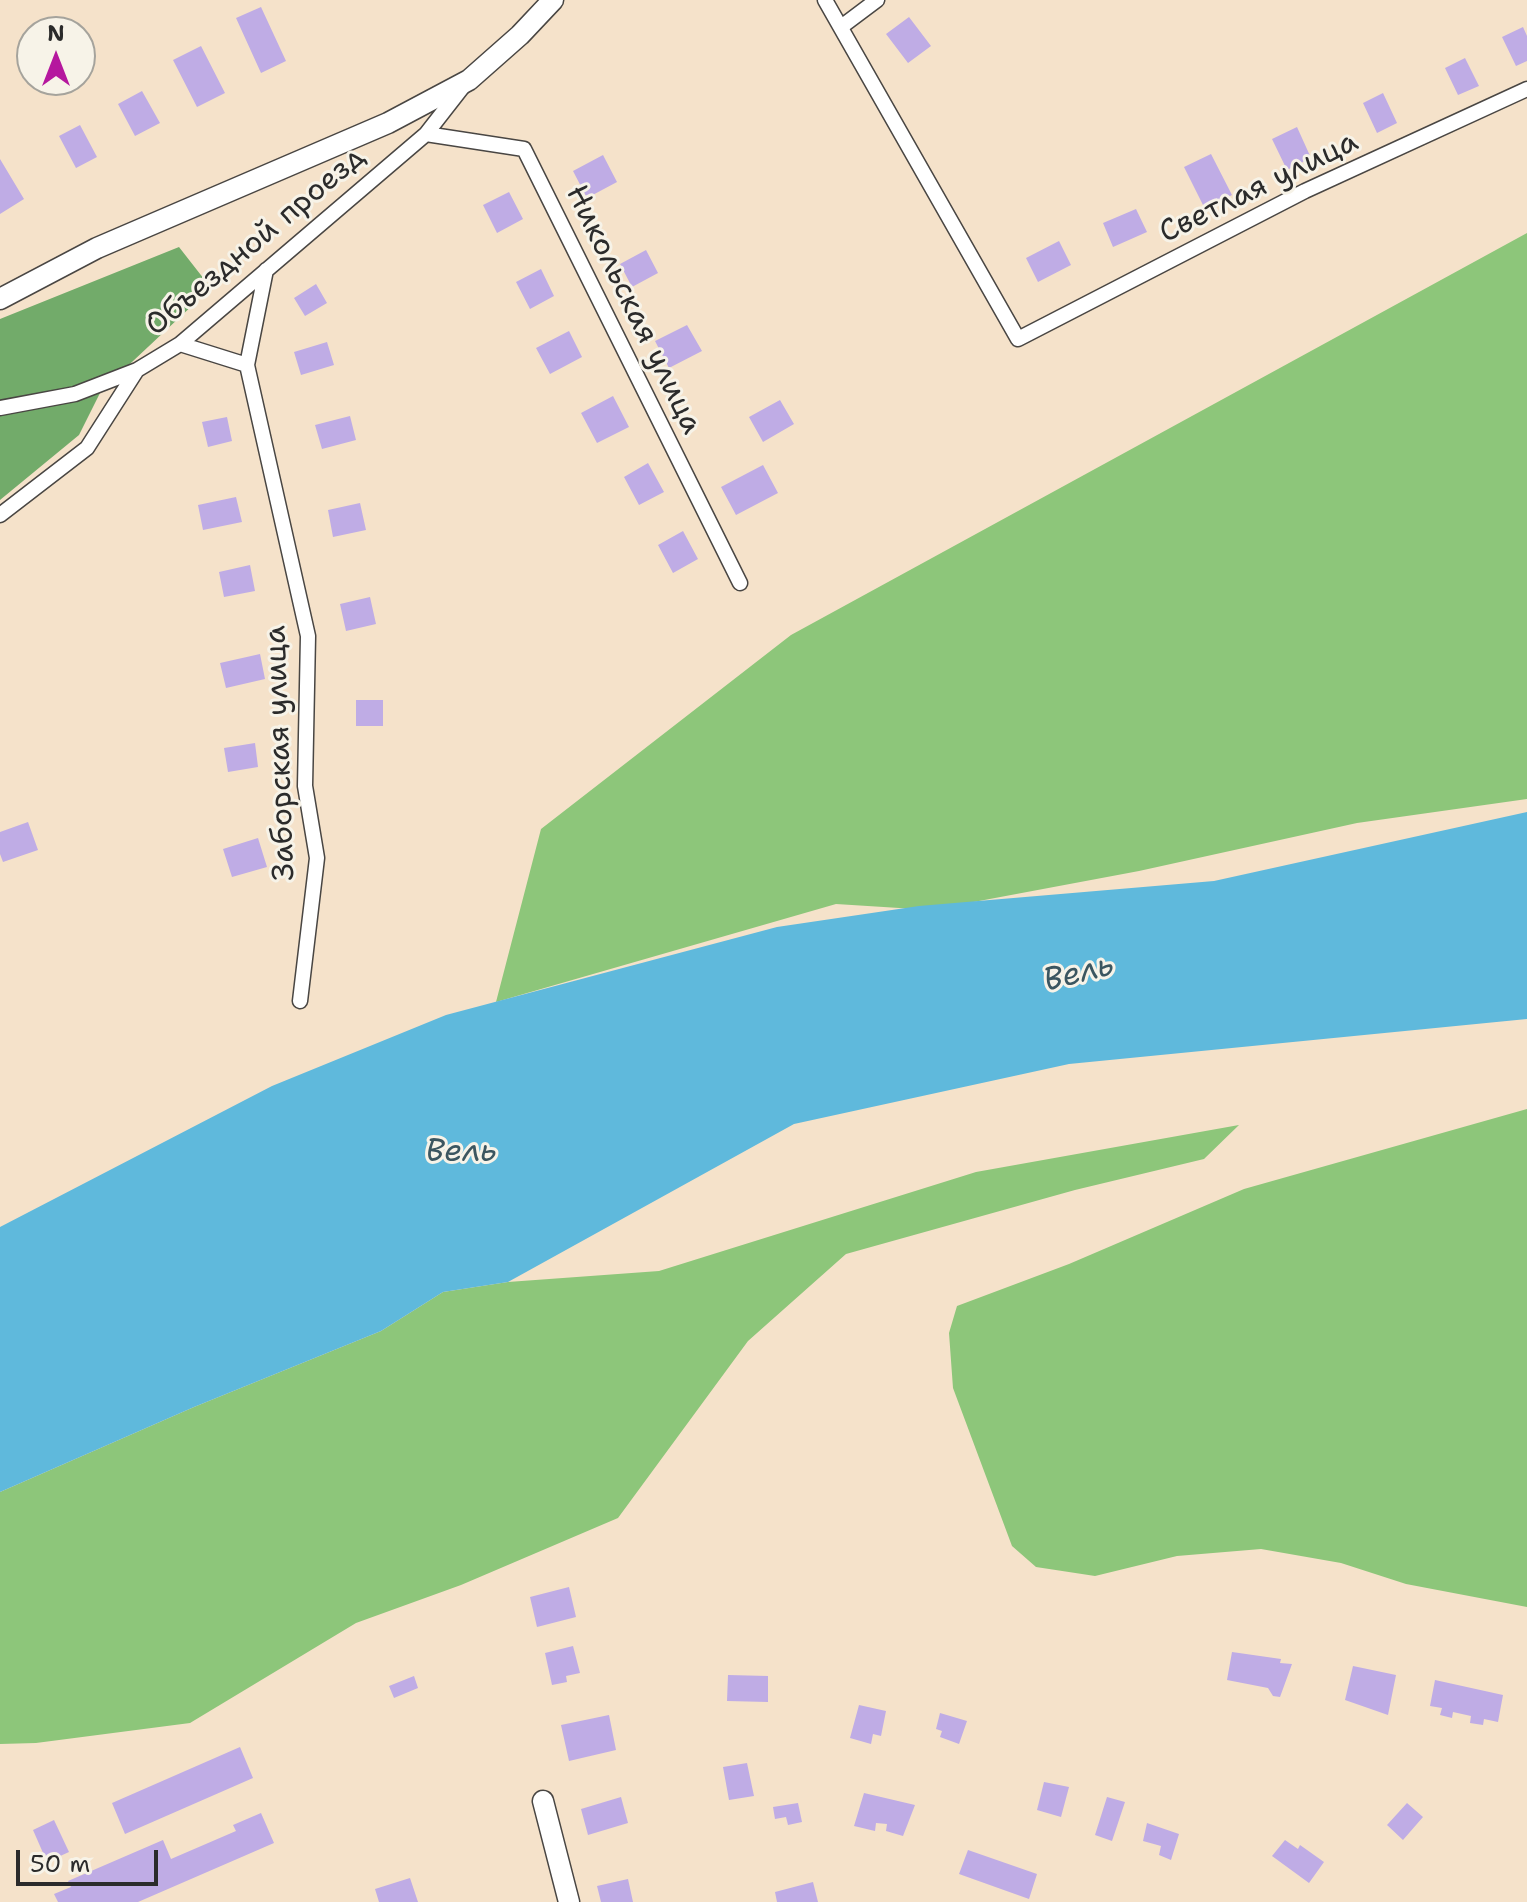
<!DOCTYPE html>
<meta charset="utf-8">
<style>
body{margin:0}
#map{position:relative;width:1527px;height:1902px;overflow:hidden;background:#f5e2ca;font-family:"Shantell Sans",sans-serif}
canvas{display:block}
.north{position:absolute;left:16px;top:16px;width:80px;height:80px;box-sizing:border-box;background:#f7f3e8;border:2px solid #a5a39c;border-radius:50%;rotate:0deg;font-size:22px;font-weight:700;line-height:32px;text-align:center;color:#2b2b2b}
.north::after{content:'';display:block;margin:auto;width:28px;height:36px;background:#b5179e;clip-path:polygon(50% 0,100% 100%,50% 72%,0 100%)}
.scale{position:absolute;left:16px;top:1850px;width:142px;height:36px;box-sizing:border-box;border:4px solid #2b2b2b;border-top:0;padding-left:10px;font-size:24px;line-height:28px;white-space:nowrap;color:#2b2b2b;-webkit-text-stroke:6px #f7f3e8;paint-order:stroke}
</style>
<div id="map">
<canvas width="1527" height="1902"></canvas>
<div class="north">N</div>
<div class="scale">50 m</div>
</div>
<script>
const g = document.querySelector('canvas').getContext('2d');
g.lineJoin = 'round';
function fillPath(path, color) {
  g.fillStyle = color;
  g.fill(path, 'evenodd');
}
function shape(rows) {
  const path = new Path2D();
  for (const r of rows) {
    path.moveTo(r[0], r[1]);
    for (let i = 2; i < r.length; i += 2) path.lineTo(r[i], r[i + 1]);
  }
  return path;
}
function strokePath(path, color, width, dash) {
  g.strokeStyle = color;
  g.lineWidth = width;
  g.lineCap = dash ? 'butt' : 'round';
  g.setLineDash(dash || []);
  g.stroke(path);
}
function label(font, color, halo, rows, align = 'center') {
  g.font = font + ' "Shantell Sans",sans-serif';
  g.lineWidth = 6;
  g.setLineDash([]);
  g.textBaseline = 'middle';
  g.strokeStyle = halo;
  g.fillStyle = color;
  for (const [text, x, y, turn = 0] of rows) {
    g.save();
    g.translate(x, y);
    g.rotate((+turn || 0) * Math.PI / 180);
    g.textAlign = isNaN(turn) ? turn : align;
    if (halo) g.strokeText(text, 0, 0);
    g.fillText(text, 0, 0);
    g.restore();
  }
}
const green = shape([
 [1527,233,1527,799,1357,823,1139,871,931,910,836,904,496,1002,541,829,791,635],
 [1527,1109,1527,1607,1406,1584,1341,1563,1261,1549,1177,1556,1095,1576,1036,1567,1012,1546,953,1388,949,1333,957,1306,1069,1264,1244,1189],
 [1239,1125,1204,1159,1075,1190,846,1254,748,1341,618,1518,461,1585,356,1623,190,1723,36,1743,0,1744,0,1492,194,1407,381,1331,443,1292,508,1282,659,1271,976,1172]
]);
const forest = shape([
 [179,247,211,288,101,391,79,435,0,500,0,319]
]);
const water = shape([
 [1527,812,1527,1019,1069,1064,794,1124,508,1282,443,1292,381,1331,194,1407,0,1492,0,1227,272,1086,446,1015,777,927,919,906,1214,881]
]);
const building = shape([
 [261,7,286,61,261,73,236,18],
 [909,17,931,46,908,63,886,34],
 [1523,27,1527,36,1527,61,1516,66,1502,37],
 [201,46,225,93,197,107,173,60],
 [1465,58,1479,86,1458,95,1445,68],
 [142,91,160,123,135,136,118,104],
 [1383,93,1397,123,1377,133,1363,103],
 [80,125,97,157,76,168,59,136],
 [1297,127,1311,158,1287,170,1272,139],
 [1211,154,1232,195,1205,209,1184,167],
 [603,155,617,182,587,198,573,171],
 [0,159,24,199,0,214],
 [509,192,523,219,497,233,483,205],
 [1136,209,1147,232,1113,247,1103,223],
 [1059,241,1071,265,1038,282,1026,258],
 [646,250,658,273,632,287,620,264],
 [541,269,554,296,530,309,516,282],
 [316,284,327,303,305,316,294,298],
 [687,325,702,351,669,368,655,341],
 [569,331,582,357,550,374,536,348],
 [327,342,334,365,301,375,294,352],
 [613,396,629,427,597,443,581,413],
 [780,400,794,424,763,442,749,417],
 [350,416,356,440,322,449,315,425],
 [227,417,232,441,208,447,202,422],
 [648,463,664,492,639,505,624,477],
 [763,465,778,493,736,515,721,487],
 [236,497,242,522,203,530,198,505],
 [360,503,366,530,333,537,328,510],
 [683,531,698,559,673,573,658,545],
 [250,565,255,591,224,597,219,572],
 [370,597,376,624,346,631,340,604],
 [260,654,265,679,226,688,220,663],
 [356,700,383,700,383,726,356,726],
 [255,743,258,767,228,772,224,748],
 [28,822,38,850,3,862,0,854,0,832],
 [258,838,267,867,232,877,223,849],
 [569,1587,576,1617,537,1627,530,1597],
 [573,1646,580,1673,566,1676,567,1682,552,1685,545,1653],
 [1232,1652,1281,1659,1280,1663,1292,1664,1280,1697,1273,1696,1268,1688,1227,1680],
 [1353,1666,1396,1675,1388,1715,1345,1700],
 [728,1675,768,1676,768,1702,727,1701],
 [414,1676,418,1688,394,1698,389,1686],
 [1435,1680,1503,1695,1498,1722,1484,1719,1483,1725,1470,1723,1471,1716,1453,1712,1452,1718,1440,1715,1442,1708,1430,1706],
 [859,1705,886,1711,881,1736,873,1734,871,1744,850,1738],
 [940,1713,967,1721,959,1744,940,1737,942,1731,936,1729],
 [609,1715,616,1750,569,1761,561,1725],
 [240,1747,253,1778,125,1834,112,1803],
 [747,1763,754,1796,729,1800,723,1767],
 [1044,1782,1069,1787,1061,1817,1037,1810],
 [864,1793,915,1805,903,1836,886,1831,887,1824,876,1823,875,1831,854,1826],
 [621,1797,628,1823,588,1835,581,1809],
 [1107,1797,1125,1802,1112,1841,1095,1835],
 [798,1803,802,1822,788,1825,786,1817,775,1819,773,1807],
 [1407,1803,1423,1817,1403,1840,1387,1825],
 [261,1813,274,1843,138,1902,58,1902,54,1894,71,1887,68,1881,163,1840,171,1859,236,1831,233,1825],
 [54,1820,69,1852,47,1862,33,1830],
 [1147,1823,1179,1834,1171,1860,1159,1855,1161,1846,1143,1841],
 [1285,1840,1298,1849,1300,1845,1324,1862,1309,1883,1272,1856],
 [968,1850,1037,1874,1029,1899,959,1874],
 [410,1878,418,1902,379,1902,375,1889],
 [628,1879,633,1902,601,1902,597,1886],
 [813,1882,818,1902,777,1902,775,1892]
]);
const street = shape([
 [825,0,1018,339,1305,191,1527,89],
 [841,27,877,0],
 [426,134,524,149,740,583],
 [266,270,247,365,308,636,305,786,317,858,300,1001],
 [180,344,247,365],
 [0,408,75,394,137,370,180,344,426,134,465,84],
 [0,515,87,448,137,370]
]);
const secondary = shape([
 [0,299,97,248,388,123,469,80,520,35,553,0],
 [543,1801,569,1902]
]);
const streetNames = [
 ["Светлая улица",1259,188,-26],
 ["Объездной проезд",256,242,-40],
 ["Никольская улица",633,310,64],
 ["Заборская улица",281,753,-92]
];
const waterNames = [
 ["Вель",1079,974,-14],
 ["Вель",461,1153]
];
fillPath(green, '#8dc67a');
fillPath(forest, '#72ab6a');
fillPath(water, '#5fb9dc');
fillPath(building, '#bface5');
strokePath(street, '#494643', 17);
strokePath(secondary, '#494643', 23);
strokePath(street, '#fff', 14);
strokePath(secondary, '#fff', 20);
label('30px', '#2b2b2b', '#f7f3e8', streetNames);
label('italic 32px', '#3b5660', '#f7f3e8', waterNames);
</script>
